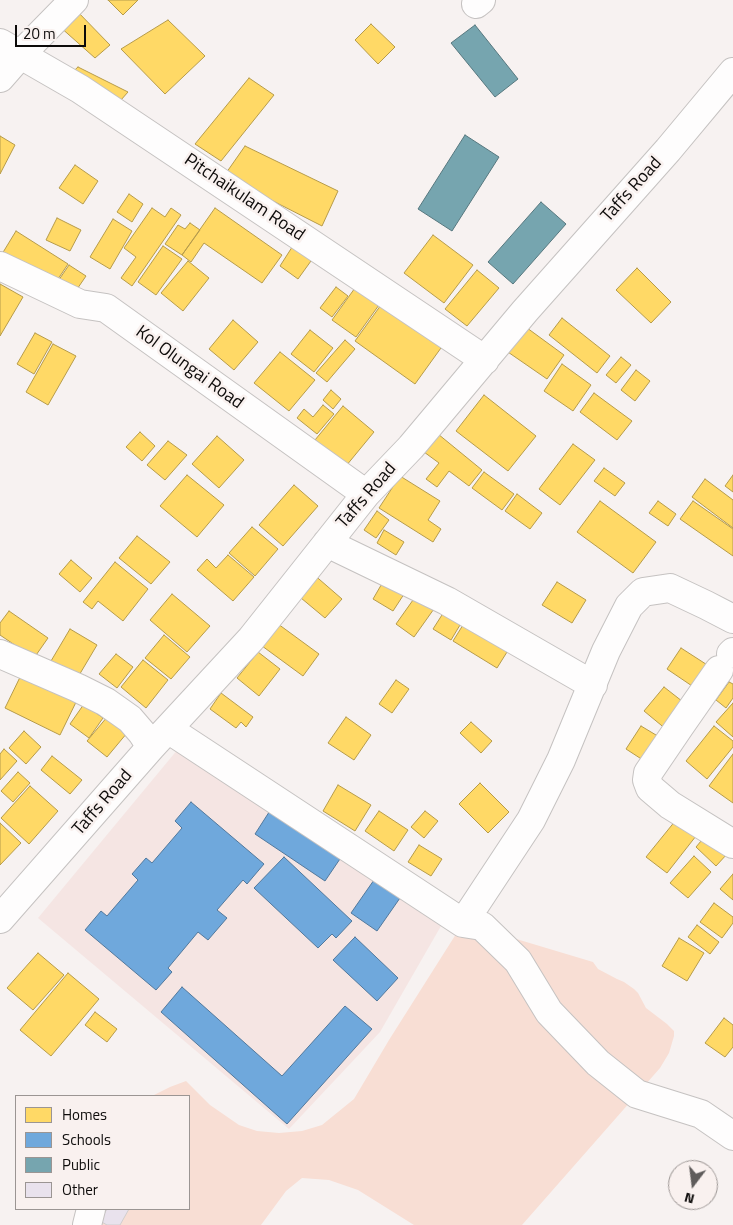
<!DOCTYPE html>
<style>
body{margin:0}
#map{position:relative;width:733px;height:1225px;overflow:hidden;background:#f7f2f1;font-family:"Titillium Web",sans-serif}
canvas{display:block}
.legend{position:absolute;left:15px;top:1095px;width:175px;height:115px;box-sizing:border-box;background:#f9f1ef;border:1px solid #9b9593;margin:0;padding:6px 9px;list-style:none;font-size:15px;color:#0d0b0a}
.legend li{display:flex;align-items:center;gap:10px;height:25px}
.legend b{width:25px;border:1px solid #9b9593}
.north{position:absolute;left:668px;top:1160px;width:50px;height:50px;box-sizing:border-box;background:#f9f1ef;border:1px solid #9b9593;border-radius:50%;rotate:195deg;font-size:14px;font-weight:700;line-height:20px;text-align:center;color:#0d0b0a}
.north::after{content:'';display:block;margin:auto;width:18px;height:22px;background:#5f5c5b;clip-path:polygon(50% 0,100% 100%,50% 72%,0 100%)}
.scale{position:absolute;left:15px;top:25px;width:71px;height:22px;box-sizing:border-box;border:2px solid #0d0b0a;border-top:0;padding-left:6px;font-size:15px;line-height:18px;white-space:nowrap;color:#0d0b0a;-webkit-text-stroke:4px #f9f1ef;paint-order:stroke}
</style>
<div id="map">
<canvas width="733" height="1225"></canvas>
<ul class="legend">
<li><b style="height:14px;background:#ffd966"></b>Homes</li>
<li><b style="height:14px;background:#6fa8dc"></b>Schools</li>
<li><b style="height:14px;background:#76a5af"></b>Public</li>
<li><b style="height:14px;background:#e9e2ed"></b>Other</li>
</ul>
<div class="north">N</div>
<div class="scale">20 m</div>
</div>
<script>
const g = document.querySelector('canvas').getContext('2d');
g.lineJoin = 'round';
function fillPath(path, color) {
  g.fillStyle = color;
  g.fill(path, 'evenodd');
}
function shape(rows) {
  const path = new Path2D();
  for (const r of rows) {
    path.moveTo(r[0], r[1]);
    for (let i = 2; i < r.length; i += 2) path.lineTo(r[i], r[i + 1]);
  }
  return path;
}
function strokePath(path, color, width, dash) {
  g.strokeStyle = color;
  g.lineWidth = width;
  g.lineCap = dash ? 'butt' : 'round';
  g.setLineDash(dash || []);
  g.stroke(path);
}
function label(font, color, halo, rows, align = 'center') {
  g.font = font + ' "Titillium Web",sans-serif';
  g.lineWidth = 5;
  g.setLineDash([]);
  g.textBaseline = 'middle';
  g.strokeStyle = halo;
  g.fillStyle = color;
  for (const [text, x, y, turn = 0] of rows) {
    g.save();
    g.translate(x, y);
    g.rotate((+turn || 0) * Math.PI / 180);
    g.textAlign = isNaN(turn) ? turn : align;
    if (halo) g.strokeText(text, 0, 0);
    g.fillText(text, 0, 0);
    g.restore();
  }
}
const education = shape([
 [183,743,445,919,380,1032,289,1129,38,918]
]);
const green = shape([
 [463,923,593,962,598,969,617,979,624,982,634,989,638,993,646,1008,667,1024,674,1031,674,1036,669,1053,660,1068,522,1225,414,1225,358,1190,329,1180,302,1178,286,1191,261,1225,87,1225,91,1209,189,1209,189,1096,152,1096,170,1087,186,1081,210,1105,239,1125,257,1131,279,1133,302,1131,322,1125,354,1099,389,1040]
]);
const homes = shape([
 [108,0,138,0,123,15,108,0],
 [75,9,110,45,95,58,59,26,75,9],
 [168,20,205,56,165,94,121,49,168,20],
 [371,24,395,47,378,64,355,40,371,24],
 [78,67,128,92,113,109,65,79,78,67],
 [249,78,274,95,221,161,195,144,249,78],
 [0,136,15,145,0,174,0,136],
 [245,146,338,191,322,226,224,176,245,146],
 [75,165,98,181,83,204,59,188,75,165],
 [129,194,143,204,132,222,117,212,129,194],
 [152,208,165,217,171,208,181,215,132,286,121,278,136,257,124,248,152,208],
 [215,208,282,255,262,283,204,243,191,262,182,255,215,208],
 [57,218,81,230,70,251,46,240,57,218],
 [113,219,132,231,110,269,90,257,113,219],
 [190,223,200,230,182,255,165,244,178,225,185,229,190,223],
 [16,231,68,264,54,285,2,254,16,231],
 [433,235,473,265,444,303,404,273,433,235],
 [296,241,316,254,298,279,280,266,296,241],
 [163,246,182,259,156,295,138,282,163,246],
 [188,261,209,278,183,311,161,293,188,261],
 [69,265,86,276,71,298,54,287,69,265],
 [637,268,671,302,651,323,616,290,637,268],
 [477,270,499,288,467,326,445,309,477,270],
 [360,281,384,298,356,337,332,320,360,281],
 [0,284,23,297,0,336,0,284],
 [336,287,348,296,332,317,320,308,336,287],
 [386,298,446,341,415,384,355,341,386,298],
 [562,318,610,356,597,373,549,335,562,318],
 [233,320,258,342,234,370,209,349,233,320],
 [523,325,564,355,547,379,505,350,523,325],
 [310,330,333,348,314,372,291,354,310,330],
 [35,333,52,342,34,374,17,364,35,333],
 [345,340,355,349,327,382,316,373,345,340],
 [53,344,76,356,48,405,26,392,53,344],
 [280,352,315,380,289,411,254,383,280,352],
 [621,357,631,365,616,383,606,375,621,357],
 [562,364,591,385,573,411,544,391,562,364],
 [636,370,650,381,635,401,621,390,636,370],
 [331,390,341,399,333,409,323,400,331,390],
 [594,393,632,421,617,440,580,412,594,393],
 [484,395,536,436,508,471,456,431,484,395],
 [323,405,334,414,317,434,297,418,304,409,313,417,323,405],
 [343,406,374,432,346,466,315,440,343,406],
 [140,432,155,446,142,461,126,447,140,432],
 [438,434,482,470,469,486,449,471,437,487,426,479,439,463,424,452,438,434],
 [217,436,244,460,219,488,192,464,217,436],
 [168,441,187,455,165,480,147,465,168,441],
 [573,444,595,460,560,505,539,489,573,444],
 [604,468,625,483,615,496,594,481,604,468],
 [484,472,514,494,502,510,472,488,484,472],
 [187,475,224,505,197,537,160,506,187,475],
 [733,475,733,492,725,486,733,475],
 [400,476,440,501,428,520,441,529,433,542,379,508,400,476],
 [705,479,733,500,733,528,692,497,705,479],
 [294,485,318,506,283,546,259,525,294,485],
 [517,494,542,513,530,529,505,511,517,494],
 [600,501,656,542,633,573,577,532,600,501],
 [658,501,676,514,668,526,649,513,658,501],
 [693,501,733,529,733,556,680,519,693,501],
 [377,511,389,520,376,538,364,530,377,511],
 [252,527,278,549,255,576,229,553,252,527],
 [384,530,404,542,396,555,377,543,384,530],
 [137,536,170,562,151,584,119,558,137,536],
 [228,555,254,577,233,601,197,570,207,559,216,568,228,555],
 [71,560,92,578,80,592,59,574,71,560],
 [115,562,148,589,123,621,98,601,92,609,83,602,115,562],
 [312,573,342,599,325,618,295,593,312,573],
 [387,575,408,588,393,611,373,599,387,575],
 [557,582,586,600,572,623,542,605,557,582],
 [418,593,436,606,414,637,396,624,418,593],
 [172,594,210,626,187,652,150,620,172,594],
 [449,604,466,615,451,640,433,629,449,604],
 [9,611,48,638,34,658,0,635,0,623,9,611],
 [468,617,512,644,497,668,453,641,468,617],
 [274,621,319,654,303,676,258,643,274,621],
 [70,629,97,645,78,677,51,661,70,629],
 [164,635,190,657,171,679,145,658,164,635],
 [681,648,712,668,698,690,667,669,681,648],
 [258,652,280,669,259,696,237,678,258,652],
 [116,654,133,667,117,688,99,674,116,654],
 [143,660,168,680,146,708,121,687,143,660],
 [24,669,79,696,60,735,5,708,24,669],
 [396,680,409,689,392,713,379,704,396,680],
 [729,682,733,684,733,698,726,708,716,700,729,682],
 [664,687,687,705,667,730,644,711,664,687],
 [221,693,253,717,246,727,241,722,236,728,210,709,221,693],
 [733,703,733,737,716,722,733,703],
 [84,704,103,718,89,738,70,724,84,704],
 [108,716,127,733,107,757,87,741,108,716],
 [346,717,371,735,354,760,328,743,346,717],
 [471,722,492,741,481,753,460,733,471,722],
 [641,726,661,738,646,762,626,749,641,726],
 [714,726,733,741,733,747,707,779,686,761,714,726],
 [24,731,41,747,26,764,9,748,24,731],
 [4,749,17,761,0,780,0,754,4,749],
 [733,754,733,803,709,786,733,754],
 [52,756,82,780,70,794,41,770,52,756],
 [18,772,30,783,13,802,1,791,18,772],
 [480,783,509,812,488,833,459,804,480,783],
 [338,785,371,805,355,831,323,811,338,785],
 [30,786,58,811,29,844,1,818,30,786],
 [379,811,408,830,394,851,365,831,379,811],
 [425,811,438,821,424,838,411,827,425,811],
 [676,820,696,836,667,873,646,857,676,820],
 [0,823,21,843,0,865,0,823],
 [707,834,728,853,716,866,696,847,707,834],
 [419,845,442,859,431,876,408,862,419,845],
 [694,856,711,872,688,898,670,883,694,856],
 [733,874,733,900,720,889,733,874],
 [714,903,733,917,733,923,722,938,700,922,714,903],
 [697,925,719,942,710,954,688,937,697,925],
 [679,938,704,953,687,981,662,966,679,938],
 [38,953,64,975,33,1010,7,988,38,953],
 [68,973,99,999,51,1056,20,1030,68,973],
 [95,1012,117,1029,107,1042,85,1025,95,1012],
 [724,1018,733,1025,733,1047,725,1057,705,1043,724,1018]
]);
const schools = shape([
 [191,802,264,864,247,884,243,880,217,910,227,918,208,940,198,932,168,968,172,972,156,990,85,930,101,911,107,916,138,880,132,874,146,858,152,863,182,828,175,821,191,802],
 [273,806,344,853,325,881,255,834,273,806],
 [284,857,352,921,336,938,332,934,318,948,254,888,284,857],
 [374,880,400,898,377,931,351,913,374,880],
 [355,937,398,978,377,1001,333,960,355,937],
 [182,987,282,1076,345,1006,372,1029,287,1124,161,1012,182,987]
]);
const public = shape([
 [475,25,518,79,495,97,451,43,475,25],
 [465,135,499,157,452,231,418,209,465,135],
 [541,202,566,224,513,284,488,262,541,202]
]);
const building = shape([
 [107,1209,129,1209,120,1225,107,1225,100,1221,107,1209]
]);
const minor = shape([
 [476,4,481,0],
 [0,43,80,89,485,360],
 [0,78,21,54,74,0],
 [0,266,80,304,106,308,366,494],
 [327,543,447,601,593,685],
 [0,654,78,688,106,702,130,719,142,733,151,747],
 [731,654,733,652],
 [719,670,680,726,648,773,647,780,650,788,670,805,733,844],
 [168,729,463,923,531,820,561,760,606,651,629,606,643,592,670,588,706,605,733,619],
 [0,919,151,747,251,639,366,494,411,447,525,311,668,150,733,72],
 [463,923,482,926,518,961,549,1012,598,1063,637,1094,701,1114,733,1136],
 [87,1225,91,1209]
]);
const streetNames = [
 ["Taffs Road",632,190,-48],
 ["Pitchaikulam Road",244,198,34],
 ["Kol Olungai Road",189,368,36],
 ["Taffs Road",367,496,-49],
 ["Taffs Road",103,803,-49]
];
fillPath(education, '#f5e5e3');
fillPath(green, '#f8ded4');
fillPath(homes, '#ffd966');
strokePath(homes, '#b69b4a', 1);
fillPath(schools, '#6fa8dc');
strokePath(schools, '#52799d', 1);
fillPath(public, '#76a5af');
strokePath(public, '#56777e', 1);
fillPath(building, '#e9e2ed');
strokePath(building, '#d0cece', 1);
strokePath(minor, '#c5c2c1', 30);
strokePath(minor, '#fefdfd', 28);
label('18px', '#0d0b0a', '#f9f1ef', streetNames);
</script>
